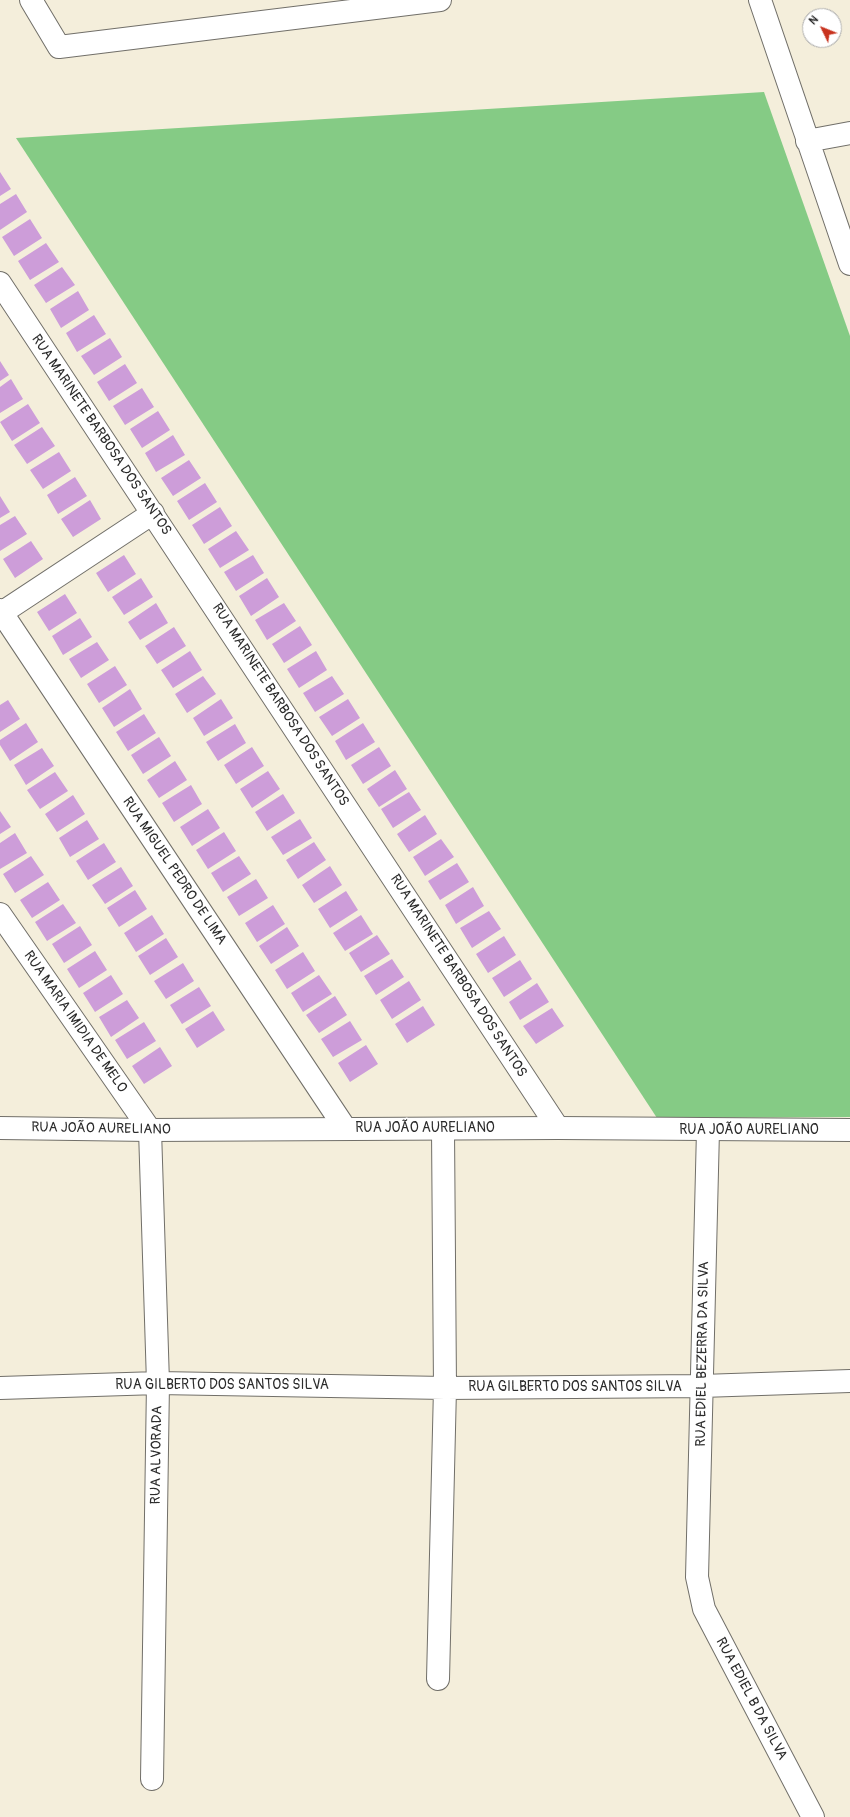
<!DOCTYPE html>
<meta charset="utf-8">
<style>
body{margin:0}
#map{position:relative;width:850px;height:1817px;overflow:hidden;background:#f4eedb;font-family:Pangolin,sans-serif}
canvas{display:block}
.north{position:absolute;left:802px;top:8px;width:40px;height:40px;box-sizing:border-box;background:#fff;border:1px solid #aaa;border-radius:50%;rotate:313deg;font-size:11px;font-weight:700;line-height:16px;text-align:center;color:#2b2b2b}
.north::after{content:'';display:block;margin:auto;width:14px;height:18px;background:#c8321e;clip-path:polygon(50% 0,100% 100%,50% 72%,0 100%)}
</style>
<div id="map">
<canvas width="850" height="1817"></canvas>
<div class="north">N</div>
</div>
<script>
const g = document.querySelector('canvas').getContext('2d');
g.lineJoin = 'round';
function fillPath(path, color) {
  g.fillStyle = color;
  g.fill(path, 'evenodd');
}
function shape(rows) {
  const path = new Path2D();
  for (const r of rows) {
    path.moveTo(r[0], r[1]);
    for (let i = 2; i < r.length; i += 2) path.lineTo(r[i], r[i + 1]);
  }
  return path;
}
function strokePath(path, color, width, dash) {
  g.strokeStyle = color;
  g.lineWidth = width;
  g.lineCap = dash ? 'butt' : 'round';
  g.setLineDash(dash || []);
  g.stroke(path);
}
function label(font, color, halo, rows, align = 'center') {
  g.font = font + ' Pangolin,sans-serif';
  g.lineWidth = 3;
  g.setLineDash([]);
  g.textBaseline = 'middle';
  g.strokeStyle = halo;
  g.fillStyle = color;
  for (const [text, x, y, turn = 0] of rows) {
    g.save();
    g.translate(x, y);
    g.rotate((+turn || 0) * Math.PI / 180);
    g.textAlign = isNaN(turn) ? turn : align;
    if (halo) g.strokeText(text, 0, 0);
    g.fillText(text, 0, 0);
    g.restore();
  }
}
const green = shape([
 [764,92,850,336,850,1117,657,1118,16,138]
]);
const building = shape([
 [0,172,11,189,0,196],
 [16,194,27,212,0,230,0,204],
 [30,219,42,238,14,256,2,237],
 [46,243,59,262,30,280,18,261],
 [62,267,75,285,46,303,34,285],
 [78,291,89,310,61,328,50,309],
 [94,315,106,334,77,352,66,333],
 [110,338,122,357,94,375,81,356],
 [0,361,9,375,0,381],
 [125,364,137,383,109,401,97,382],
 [11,379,23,399,0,413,0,387],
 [142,388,154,407,125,425,113,406],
 [28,404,40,423,12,441,0,422],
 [158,411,170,430,142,448,130,429],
 [42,427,55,446,27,464,14,445],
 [173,435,185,455,156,472,145,453],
 [59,452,71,471,43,489,30,470],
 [189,460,201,478,173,496,161,478],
 [75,477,87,496,58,514,47,495],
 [205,483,217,502,189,520,177,501],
 [0,496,10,512,0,518],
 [90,500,101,519,73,537,61,519],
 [220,507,232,526,204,544,192,525],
 [15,516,27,534,0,551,0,525],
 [236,531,249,550,220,568,208,549],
 [31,541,43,559,15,578,3,559],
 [124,555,136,574,108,592,96,573],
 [253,555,264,573,236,591,224,572],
 [141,578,153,597,124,615,112,597],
 [267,578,279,597,251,616,239,596],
 [65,594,77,613,49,631,37,612],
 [156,603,168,623,140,640,128,622],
 [284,603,296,621,267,640,255,620],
 [80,618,92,637,63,655,52,636],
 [300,626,312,645,284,663,272,644],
 [174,627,186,646,157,664,145,646],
 [97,642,109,660,81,678,69,659],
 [190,651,202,670,173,688,161,670],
 [316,651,327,670,299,688,287,669],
 [115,666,127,685,99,703,87,684],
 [203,676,216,694,187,713,175,694],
 [332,676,344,694,315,712,303,693],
 [130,689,142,709,114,727,102,708],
 [221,699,233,718,204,736,193,718],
 [348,699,360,718,332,736,319,717],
 [8,700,20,719,0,732,0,705],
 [144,714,156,733,128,751,116,732],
 [26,723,38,742,10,761,0,745,0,740],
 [363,723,375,742,346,760,335,741],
 [235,724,246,743,218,761,206,742],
 [159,737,171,756,143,774,131,755],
 [252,747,264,766,236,784,224,765],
 [379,747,391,766,363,784,351,765],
 [42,748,54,766,26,785,14,765],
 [175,761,187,780,159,798,147,780],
 [395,770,407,789,379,807,367,789],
 [268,771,280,789,252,808,240,789],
 [55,772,68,791,40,809,27,790],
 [191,785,202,804,174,822,162,803],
 [409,792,421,810,393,828,381,809],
 [283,794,295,813,267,831,255,812],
 [73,795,85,814,57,832,45,814],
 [208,809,220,828,192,846,180,827],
 [0,811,11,827,0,834],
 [425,815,437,834,409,852,397,834],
 [300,819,312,838,283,855,271,837],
 [87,820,99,839,70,857,59,838],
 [224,832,236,851,208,869,196,850],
 [15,833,27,853,0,869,0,843],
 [441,839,454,857,425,876,413,857],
 [314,842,326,860,298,879,286,860],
 [104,843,116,862,88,880,76,861],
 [31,856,44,875,15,893,3,874],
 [239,856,251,874,223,892,211,873],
 [457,863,469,882,440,900,428,881],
 [330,866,342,885,314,903,302,885],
 [121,867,133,886,105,904,92,885],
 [256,879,268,898,239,916,227,897],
 [48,882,60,900,32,918,20,900],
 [473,887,484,906,456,924,445,905],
 [135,890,147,909,119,927,107,908],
 [346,891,358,910,330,928,318,909],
 [63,904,76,923,47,941,35,922],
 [273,905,285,924,257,942,245,923],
 [489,911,501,929,472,948,460,928],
 [152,915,164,934,136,952,124,933],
 [361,915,373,934,345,951,333,933],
 [80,926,92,945,64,963,52,944],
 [287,927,299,946,271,964,259,946],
 [377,935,390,954,361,972,349,953],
 [504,936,516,955,488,973,476,954],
 [166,938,178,957,150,975,138,956],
 [95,951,107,970,79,988,67,969],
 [303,952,315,971,287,989,275,970],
 [392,959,404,977,376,995,364,976],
 [520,960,532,979,504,997,492,978],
 [183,963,194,981,166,999,154,981],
 [111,975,123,994,95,1012,83,993],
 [319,975,332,994,303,1012,291,993],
 [409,981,421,1000,392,1019,380,1000],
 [537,983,549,1002,520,1020,509,1002],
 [199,987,211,1006,182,1024,170,1005],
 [335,996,347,1015,319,1033,306,1015],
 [127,1000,139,1018,111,1037,99,1017],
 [423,1006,435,1025,407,1043,395,1024],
 [552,1008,564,1026,536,1044,523,1026],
 [213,1011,225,1030,197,1048,185,1029],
 [350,1021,362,1040,333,1057,321,1039],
 [144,1022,156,1041,127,1059,115,1040],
 [366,1045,378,1064,350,1082,338,1063],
 [160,1047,172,1066,144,1084,132,1066]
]);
const minor = shape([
 [31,0,59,47,440,0],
 [760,0,850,264],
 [807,141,850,133],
 [0,283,558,1128],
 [0,610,345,1128],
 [0,614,153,513],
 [0,914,150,1130,158,1383,152,1779],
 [708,1130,697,1577,704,1609,813,1817],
 [0,1388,158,1383,445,1388,702,1386,850,1381],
 [438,1679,445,1388,443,1130]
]);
const tertiary = shape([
 [0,1128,150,1130,558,1128,850,1130]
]);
const streetNames = [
 ["RUA MARINETE BARBOSA DOS SANTOS",101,435,56],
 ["RUA MARINETE BARBOSA DOS SANTOS",280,705,57],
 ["RUA MIGUEL PEDRO DE LIMA",174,871,56],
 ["RUA MARINETE BARBOSA DOS SANTOS",458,976,57],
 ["RUA MARIA IMIDIA DE MELO",75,1022,55],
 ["RUA JOÃO AURELIANO",425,1128],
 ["RUA JOÃO AURELIANO",101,1129,1],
 ["RUA JOÃO AURELIANO",749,1130],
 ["RUA EDIEL BEZERRA DA SILVA",703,1354,-89],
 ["RUA GILBERTO DOS SANTOS SILVA",222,1385],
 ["RUA GILBERTO DOS SANTOS SILVA",575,1387],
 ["RUA ALVORADA",157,1455,-89],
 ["RUA EDIEL B DA SILVA",751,1699,62]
];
fillPath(green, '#85cb85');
fillPath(building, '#cd9dd9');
strokePath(minor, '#716f69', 24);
strokePath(tertiary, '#716f69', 24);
strokePath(minor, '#fff', 22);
strokePath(tertiary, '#fff', 22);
label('14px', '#2b2b2b', '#fff', streetNames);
</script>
